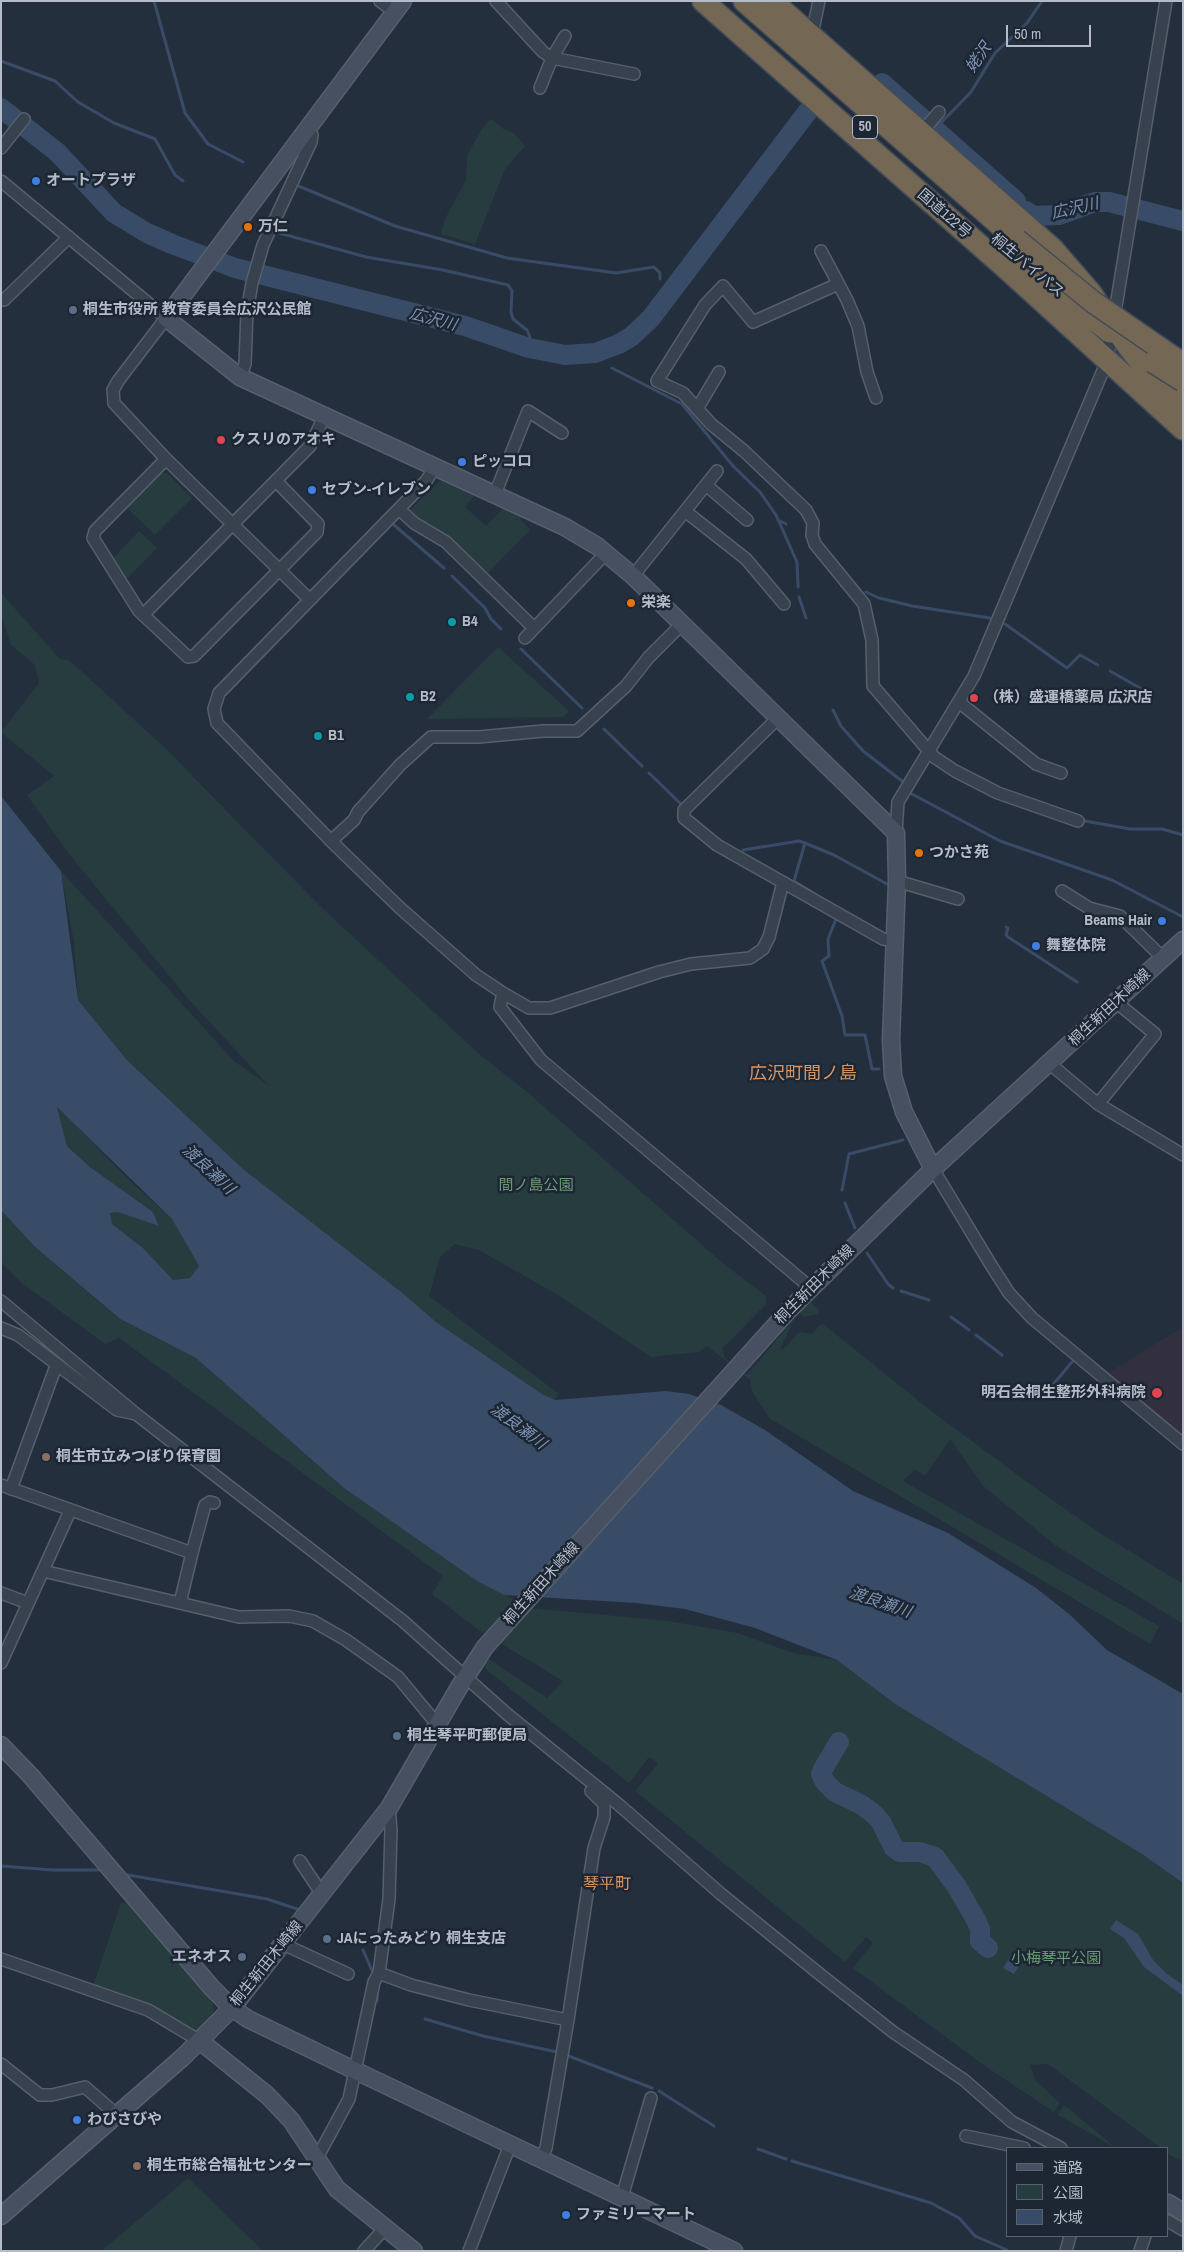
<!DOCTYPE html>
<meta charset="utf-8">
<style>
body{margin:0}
#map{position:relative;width:1184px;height:2252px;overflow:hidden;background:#242f3e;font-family:"Archivo Narrow","Noto Sans JP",sans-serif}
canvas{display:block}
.frame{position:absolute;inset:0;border:2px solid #b4bcc9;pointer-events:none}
.legend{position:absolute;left:1006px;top:2147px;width:162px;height:90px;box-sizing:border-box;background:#1d2633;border:1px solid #59626f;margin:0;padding:6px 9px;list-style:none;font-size:15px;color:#b4bcc9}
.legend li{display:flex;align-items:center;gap:10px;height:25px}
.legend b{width:25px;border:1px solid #59626f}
.scale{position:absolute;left:1006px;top:25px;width:85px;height:22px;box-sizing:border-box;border:2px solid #b4bcc9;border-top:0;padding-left:6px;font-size:15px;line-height:18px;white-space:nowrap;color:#b4bcc9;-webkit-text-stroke:4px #1d2633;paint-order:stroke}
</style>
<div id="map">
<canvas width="1184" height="2252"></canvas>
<div class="frame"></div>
<ul class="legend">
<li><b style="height:6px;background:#465061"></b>道路</li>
<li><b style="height:14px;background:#263c3f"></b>公園</li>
<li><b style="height:14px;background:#394c67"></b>水域</li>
</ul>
<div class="scale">50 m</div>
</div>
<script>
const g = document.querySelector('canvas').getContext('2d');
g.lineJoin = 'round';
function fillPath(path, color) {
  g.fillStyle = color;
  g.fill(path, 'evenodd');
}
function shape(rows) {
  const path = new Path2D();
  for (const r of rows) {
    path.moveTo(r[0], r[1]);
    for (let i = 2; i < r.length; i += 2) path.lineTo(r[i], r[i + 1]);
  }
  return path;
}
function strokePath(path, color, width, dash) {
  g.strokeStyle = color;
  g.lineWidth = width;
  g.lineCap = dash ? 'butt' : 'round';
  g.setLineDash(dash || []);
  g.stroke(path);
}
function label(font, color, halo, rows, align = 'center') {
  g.font = font + ' "Archivo Narrow","Noto Sans JP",sans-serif';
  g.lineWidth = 5;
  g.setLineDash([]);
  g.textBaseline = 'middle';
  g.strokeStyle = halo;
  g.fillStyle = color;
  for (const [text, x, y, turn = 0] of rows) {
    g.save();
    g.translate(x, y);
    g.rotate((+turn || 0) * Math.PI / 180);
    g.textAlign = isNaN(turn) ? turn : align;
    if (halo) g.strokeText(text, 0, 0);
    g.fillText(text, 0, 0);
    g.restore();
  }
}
const medical = shape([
 [1181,1328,1183,1330,1183,1435,1108,1373]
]);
const green = shape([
 [491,119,505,130,514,133,525,146,505,169,475,244,441,234,445,219,466,180,467,155,483,127],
 [160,473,167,473,192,498,155,535,129,510,128,504],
 [442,479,476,494,465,507,486,526,504,507,524,516,520,519,530,530,487,574,446,535,422,523,409,511],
 [139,531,157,548,125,581,112,559],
 [1,593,60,659,69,660,164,747,321,907,478,1053,526,1091,724,1264,766,1296,766,1304,723,1348,723,1354,725,1358,747,1375,794,1319,780,1350,787,1346,797,1334,800,1332,812,1334,822,1323,930,1410,1038,1490,1100,1533,1183,1584,1183,1624,1055,1545,983,1486,950,1439,925,1476,915,1469,903,1481,1159,1626,1150,1644,770,1419,752,1391,750,1380,707,1346,699,1352,651,1357,558,1295,479,1250,455,1244,440,1257,429,1296,558,1393,555,1400,542,1394,436,1322,405,1295,243,1169,127,1060,78,1000,74,943,61,871,234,1061,269,1086,189,1000,69,854,27,795,54,776,1,732,39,683,35,665,11,645,1,615],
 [498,647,569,711,563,717,427,719],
 [57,1106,128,1179,172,1219,199,1266,190,1278,173,1280,143,1248,112,1224,110,1213,118,1212,159,1225,153,1212,90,1167,67,1145],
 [1,1210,34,1246,119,1319,196,1358,344,1488,477,1581,531,1608,668,1621,738,1633,793,1653,837,1660,895,1704,1142,1854,1183,1883,1183,2161,1170,2155,1168,2153,1168,2148,1161,2148,1048,2064,1030,2065,1036,2081,1060,2103,1054,2112,982,2064,853,1968,873,1943,866,1937,845,1962,635,1791,658,1764,653,1759,649,1757,629,1783,488,1671,484,1665,489,1659,547,1698,563,1681,477,1629,432,1594,443,1576,119,1338,105,1344,22,1283,1,1262],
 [811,1302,819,1310,819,1314,803,1317,799,1312],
 [130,1902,213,1999,214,2014,197,2032,192,2032,92,1989,121,1903],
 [1064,2105,1116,2148,1058,2115],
 [188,2178,263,2251,101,2251]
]);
const water = shape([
 [1,796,61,871,78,1000,127,1060,243,1169,405,1295,436,1322,542,1394,555,1400,666,1391,689,1394,721,1405,765,1430,853,1491,948,1533,1036,1588,1069,1614,1107,1650,1183,1694,1183,1883,1142,1854,895,1704,837,1660,755,1628,685,1609,636,1603,504,1595,477,1581,344,1488,196,1358,120,1319,34,1246,1,1210],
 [57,1107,172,1219,199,1266,190,1278,173,1280,143,1248,112,1224,110,1213,118,1212,159,1226,153,1212,90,1167,67,1146],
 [1116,1920,1138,1934,1153,1960,1167,1974,1183,1985,1183,1996,1144,1967,1124,1938,1110,1929],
 [1010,1957,1021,1963,1014,1974,1003,1968]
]);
const stream = shape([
 [154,1,185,113,208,144,243,162],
 [1,61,55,81,78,102,114,123,155,139,175,175,183,181],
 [935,129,971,92,995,53,1027,23,1042,1],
 [296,185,395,226,507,258,616,273,654,267,660,273,660,279],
 [279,233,366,257,443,270,508,285,512,291,511,312,513,319,527,330,530,337,529,348],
 [612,368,682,404,733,466,760,492,776,515,797,562,798,587],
 [778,520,786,524],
 [394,525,444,568],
 [452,576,485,608,491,619,501,629],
 [866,592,879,598,912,606,990,618],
 [799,597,806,618],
 [1005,624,1067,668,1080,655,1098,665],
 [521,649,582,708],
 [1110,671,1152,695],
 [833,710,841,726,863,751,902,781],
 [604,729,642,766],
 [649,773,682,805],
 [912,794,1000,841,1112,880,1183,917],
 [1085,821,1130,829,1162,829,1183,835],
 [805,843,794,881,815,894],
 [743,850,799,841,805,843,834,855,887,884],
 [836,919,828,939,829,956,822,961,842,1016,845,1035,865,1035,872,1069,879,1069],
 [1006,927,1008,928,1006,935,1008,937,1077,982],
 [842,1190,849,1154,903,1140],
 [845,1203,855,1228],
 [867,1253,888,1284,893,1288],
 [901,1291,929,1300],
 [951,1317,969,1330],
 [976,1335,1002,1355],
 [1041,1386,1045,1388,1051,1387,1072,1362],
 [1,1866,52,1870,102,1870],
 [128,1875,267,1899,297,1909],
 [363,1950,373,1973],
 [377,2001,378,1987],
 [425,2019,483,2036,557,2052],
 [566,2055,652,2088],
 [659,2091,714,2126],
 [758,2149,786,2159],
 [792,2161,931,2203,959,2218,975,2236,1007,2250]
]);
const river = shape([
 [882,83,925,121],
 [1,108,57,152,114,213,147,233,172,244,235,268,465,326,529,348,565,355,595,353,619,344,632,336,651,318,808,111],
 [932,127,1016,201],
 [1026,211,1033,216,1059,215,1095,202,1109,202,1183,221],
 [839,1742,823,1769,821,1774,825,1782,835,1792,862,1805,875,1815,881,1822,894,1848,900,1852,920,1852,935,1857,957,1887,976,1920,980,1929,980,1941,988,1948]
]);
const street = shape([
 [380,1,395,12],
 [496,1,543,52,552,58,634,74],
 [809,33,814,25,819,1],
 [540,88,552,58,565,36],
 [921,133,939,112],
 [1,148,24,119],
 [1,181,166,318,118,381,113,390,114,403,166,459,310,600],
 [821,251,847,300,858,326,867,372,876,398],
 [838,284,753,322,723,286,705,305,657,381,683,393,711,424,744,451,806,510,813,523,812,535,815,544,864,604,872,640,873,686,934,757,955,771,998,793,1078,821],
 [4,300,69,237],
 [240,377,245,364,247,312,252,283,263,245,311,142,312,135,308,127],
 [697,409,719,372],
 [166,459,95,531,93,538,139,611,188,657,194,656,317,532,318,524,276,481],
 [435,467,426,481,219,693,214,709,217,723,331,841,400,908,476,975,503,993,529,1008,550,1008,659,972,691,964,750,958,763,949,769,937,783,882],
 [706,485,747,520],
 [495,494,528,411,562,433],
 [399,509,414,523,446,542,534,628],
 [685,511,746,559,784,604],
 [633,576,717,471],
 [143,615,310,446,325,415],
 [525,638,606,553],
 [959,702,1036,764,1061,773],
 [778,718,684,810,684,818,717,845,883,939,896,942],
 [896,833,898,802,974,676,1107,361,1166,1],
 [331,841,354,820,358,812,400,765,431,737,479,737,543,731,577,731,626,686,649,657,681,625],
 [897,881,958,899],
 [1062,891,1089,908,1120,916,1163,958],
 [503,993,500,1007,541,1060,811,1288],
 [1049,1063,1098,1104,1183,1155],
 [1098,1104,1155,1034,1116,1002],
 [933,1169,991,1265,1009,1293,1032,1318,1183,1444],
 [1,1301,136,1414,403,1621,507,1714,618,1804,721,1894,822,1976,893,2032,964,2080,1012,2122,1061,2148],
 [1,1328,18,1335,117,1410,136,1414],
 [1,1485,192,1553,180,1603],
 [11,1489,56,1366],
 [192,1553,205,1505,210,1502,214,1503],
 [43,1571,239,1617,289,1616,313,1621,346,1640,398,1677,432,1718,439,1723],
 [1,1593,28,1603],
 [1,1663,70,1511],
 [300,1861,322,1894],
 [283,1944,348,1974],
 [1,1959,148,2010,200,2041],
 [379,1973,411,1985,469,2000,568,2020],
 [1,2064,40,2095,52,2095,85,2087,117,2115],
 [966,2136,1024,2148],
 [317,2158,349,2099,374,1982,379,1973,389,1899,391,1830,389,1808],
 [541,2158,546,2148,568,2020,594,1848,604,1817,604,1804,591,1791],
 [622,2197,651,2098],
 [1168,2221,1183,2230],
 [364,2251,385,2228],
 [469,2251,510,2145],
 [1066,2251,1070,2236],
 [1140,2251,1145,2236]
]);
const secondary = shape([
 [403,1,166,318,240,377,565,527,597,546,633,576,896,833,897,881,891,1040,893,1076,904,1112,933,1169],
 [1,1745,30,1775,212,1988,232,2008,248,2019,356,2071,734,2251],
 [200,2041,267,2095,291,2120,337,2189,414,2251],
 [1168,2203,1183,2212],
 [1,2216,183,2057,232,2008,389,1808,458,1689,485,1647,789,1310,933,1169,1183,940]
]);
const highway = shape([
 [703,1,1009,271,1183,429],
 [744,1,1017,240],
 [772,1,1053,249,1091,293,1112,325,1143,366,1183,404],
 [1003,247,1054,290,1110,332]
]);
const highwayBridge = shape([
 [1017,240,1093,302,1183,364],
 [1153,362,1183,381]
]);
const markers = [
 [36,181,5,"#3f7fe0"],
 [248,227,5,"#e8710a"],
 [73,310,5,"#5c6f8a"],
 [221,440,5,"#e0444e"],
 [462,462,5,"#3f7fe0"],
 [312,490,5,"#3f7fe0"],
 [631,603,5,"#e8710a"],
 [452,622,5,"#0f9aa8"],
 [410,697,5,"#0f9aa8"],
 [974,698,5,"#e0444e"],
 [318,736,5,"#0f9aa8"],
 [919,853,5,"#e8710a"],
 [1162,921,5,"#3f7fe0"],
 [1036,946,5,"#3f7fe0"],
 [1157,1393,6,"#e0444e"],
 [46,1457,5,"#8d6e63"],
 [397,1736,5,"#5c6f8a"],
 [327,1939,5,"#5c6f8a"],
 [242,1957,5,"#5c6f8a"],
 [77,2120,5,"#3f7fe0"],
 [137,2166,5,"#8d6e63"],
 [566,2215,5,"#3f7fe0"]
];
const shields = [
 [865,127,25]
];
const shieldNames = [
 ["50",865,127]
];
const poiNames = [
 ["オートプラザ",46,181],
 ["万仁",258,227],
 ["桐生市役所 教育委員会広沢公民館",83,310],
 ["クスリのアオキ",231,440],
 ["ピッコロ",472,462],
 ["セブン-イレブン",322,490],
 ["栄楽",641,603],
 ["B4",462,622],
 ["B2",420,697],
 ["（株）盛運橋薬局 広沢店",984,698],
 ["B1",328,736],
 ["つかさ苑",929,853],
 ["Beams Hair",1152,921,"right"],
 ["舞整体院",1046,946],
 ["明石会桐生整形外科病院",1146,1393,"right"],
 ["桐生市立みつぼり保育園",56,1457],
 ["桐生琴平町郵便局",407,1736],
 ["JAにったみどり 桐生支店",337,1939],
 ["エネオス",232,1957,"right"],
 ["わびさびや",87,2120],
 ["桐生市総合福祉センター",147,2166],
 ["ファミリーマート",576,2215]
];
const streetNames = [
 ["国道122号",944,214,41],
 ["桐生バイパス",1027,266,40],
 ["桐生新田木崎線",1110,1008,-43],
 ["桐生新田木崎線",815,1285,-45],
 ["桐生新田木崎線",542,1584,-48],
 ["桐生新田木崎線",267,1964,-51]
];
const parkNames = [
 ["間ノ島公園",536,1186],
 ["小梅琴平公園",1056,1959]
];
const waterNames = [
 ["姥沢",979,58,-55],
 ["広沢川",1075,209,-13],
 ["広沢川",433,320,15],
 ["渡良瀬川",208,1170,43],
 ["渡良瀬川",518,1427,37],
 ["渡良瀬川",880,1603,19]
];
const neighbourhoodNames = [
 ["琴平町",607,1885]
];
const quarterNames = [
 ["広沢町間ノ島",803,1074]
];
fillPath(medical, '#32303f');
fillPath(green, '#263c3f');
fillPath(water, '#394c67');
strokePath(stream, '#394c67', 3);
strokePath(river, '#394c67', 20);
strokePath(street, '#565f6c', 14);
strokePath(secondary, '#565f6c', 19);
strokePath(highway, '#434c59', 24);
strokePath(street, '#38414e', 11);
strokePath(secondary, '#465061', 16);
strokePath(highway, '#746855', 21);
strokePath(highwayBridge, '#434c59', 24, []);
strokePath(highwayBridge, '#746855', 21);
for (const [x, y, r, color] of markers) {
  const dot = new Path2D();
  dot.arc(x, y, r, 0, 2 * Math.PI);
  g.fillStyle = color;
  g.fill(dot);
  strokePath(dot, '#1d2633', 2);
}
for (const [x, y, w] of shields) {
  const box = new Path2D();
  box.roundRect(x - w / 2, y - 11.5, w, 23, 4);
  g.fillStyle = '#1d2633';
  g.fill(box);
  strokePath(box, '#b4bcc9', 1);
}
label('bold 14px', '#b4bcc9', null, shieldNames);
label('bold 15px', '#b4bcc9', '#1d2633', poiNames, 'left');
label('15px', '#b4bcc9', '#1d2633', streetNames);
label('15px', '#6b9a76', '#1d2633', parkNames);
label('italic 16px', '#7c92b1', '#1d2633', waterNames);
label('16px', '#d59563', '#1d2633', neighbourhoodNames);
label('18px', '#d59563', '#1d2633', quarterNames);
</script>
